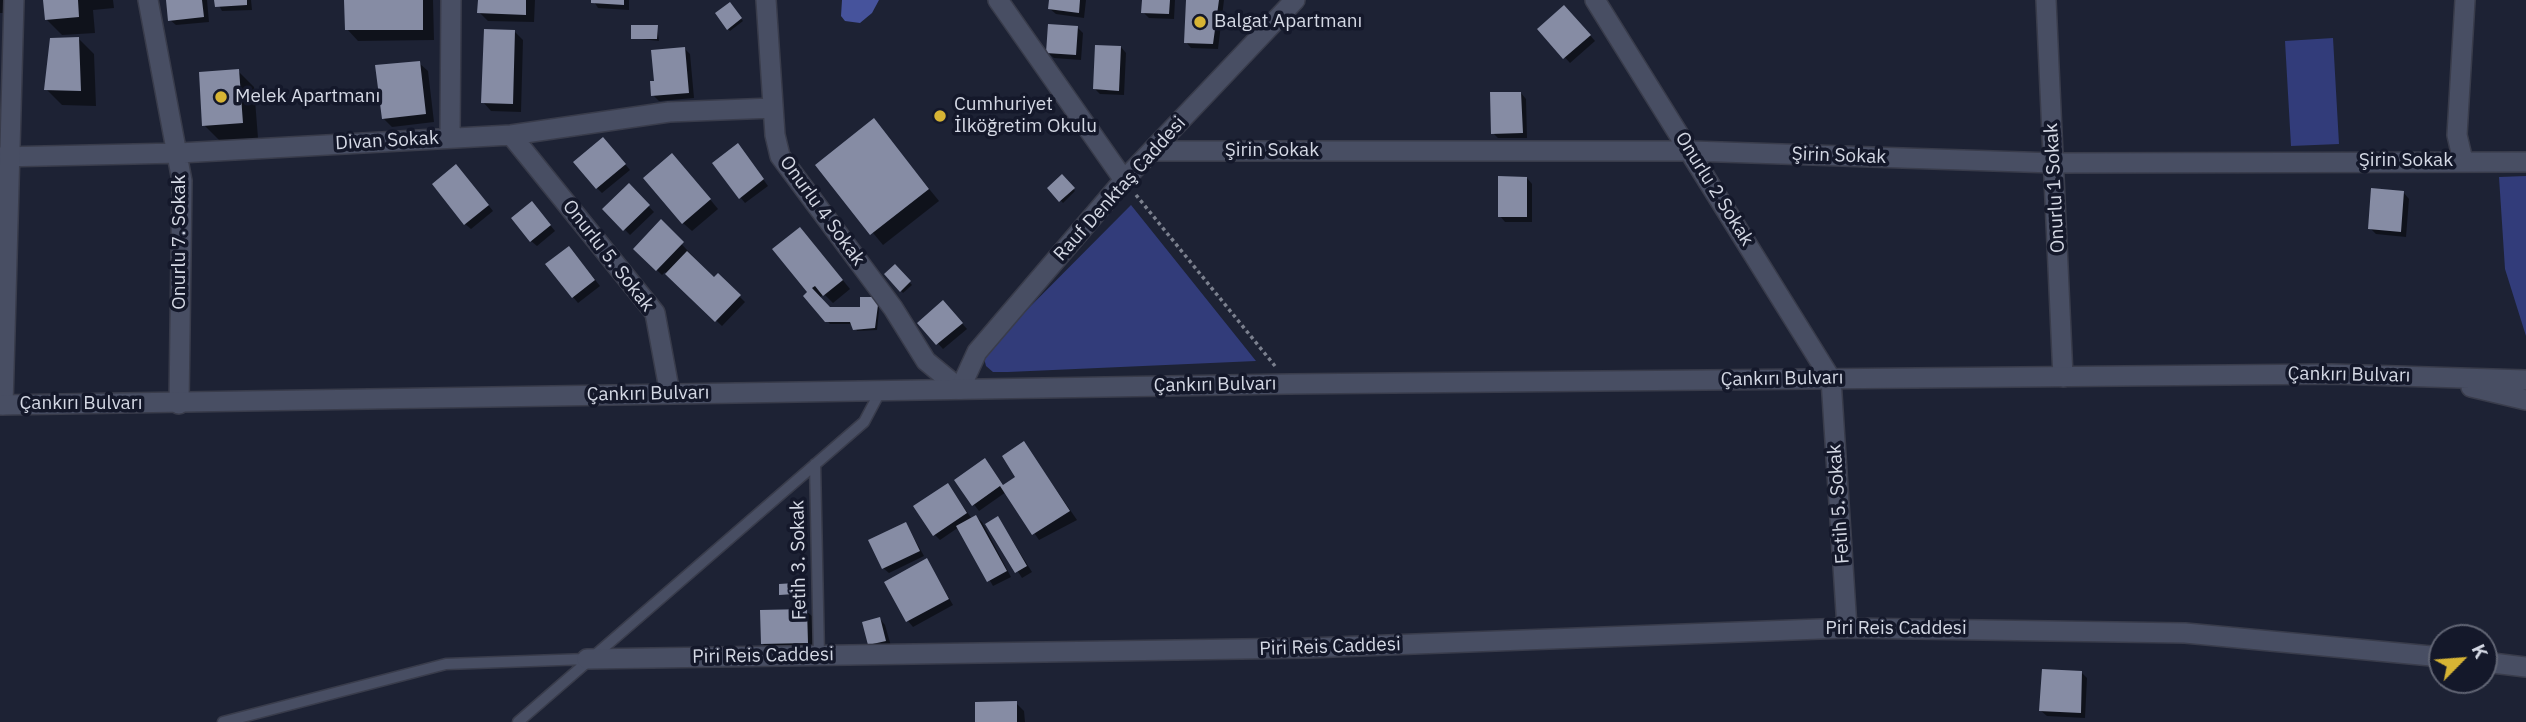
<!DOCTYPE html>
<meta charset="utf-8">
<style>
body{margin:0}
#map{position:relative;width:2526px;height:722px;overflow:hidden;background:#1d2234;font-family:"IBM Plex Sans",sans-serif}
canvas{display:block}
.north{position:absolute;left:2428px;top:624px;width:70px;height:70px;box-sizing:border-box;background:#14182a;border:2px solid #616574;border-radius:50%;rotate:65deg;font-size:19px;font-weight:700;line-height:28px;text-align:center;color:#d4d8e4}
.north::after{content:'';display:block;margin:auto;width:24px;height:32px;background:#d7b434;clip-path:polygon(50% 0,100% 100%,50% 72%,0 100%)}
</style>
<div id="map">
<canvas width="2526" height="722"></canvas>
<div class="north">K</div>
</div>
<script>
const g = document.querySelector('canvas').getContext('2d');
g.lineJoin = 'round';
function fillPath(path, color) {
  g.fillStyle = color;
  g.fill(path, 'evenodd');
}
function shape(rows) {
  const path = new Path2D();
  for (const r of rows) {
    path.moveTo(r[0], r[1]);
    for (let i = 2; i < r.length; i += 2) path.lineTo(r[i], r[i + 1]);
  }
  return path;
}
function strokePath(path, color, width, dash) {
  g.strokeStyle = color;
  g.lineWidth = width;
  g.lineCap = dash ? 'butt' : 'round';
  g.setLineDash(dash || []);
  g.stroke(path);
}
function label(font, color, halo, rows, align = 'center') {
  g.font = font + ' "IBM Plex Sans",sans-serif';
  g.lineWidth = 7;
  g.setLineDash([]);
  g.textBaseline = 'middle';
  g.strokeStyle = halo;
  g.fillStyle = color;
  for (const [text, x, y, turn = 0] of rows) {
    g.save();
    g.translate(x, y);
    g.rotate((+turn || 0) * Math.PI / 180);
    g.textAlign = isNaN(turn) ? turn : align;
    if (halo) g.strokeText(text, 0, 0);
    g.fillText(text, 0, 0);
    g.restore();
  }
}
const green = shape([
 [2333,38,2339,144,2291,146,2285,41],
 [2526,176,2526,336,2505,269,2499,177],
 [1131,205,1256,361,1008,372,993,372,986,366,983,354]
]);
const forest = shape([
 [842,0,879,0,872,13,860,23,845,21,841,16]
]);
const shadow = shape([
 [0,0,9,0,8,13,0,13],
 [45,0,113,0,114,8,93,10,95,33,62,35,46,19],
 [168,0,207,0,209,22,176,25,170,20],
 [216,0,251,0,252,10,222,11],
 [346,0,433,0,434,40,358,41,347,29],
 [479,0,535,0,534,22,488,21,479,12],
 [593,0,629,0,629,10,598,8],
 [1051,0,1086,0,1084,18,1056,14,1050,9],
 [1144,0,1175,0,1174,19,1149,18,1143,12],
 [1187,0,1224,0,1218,49,1191,48,1186,42],
 [732,7,743,21,730,31,728,29],
 [1570,12,1595,41,1570,63,1539,29],
 [657,27,659,41,633,38],
 [1077,27,1083,33,1081,60,1054,58,1048,53],
 [515,32,523,40,521,112,491,111,483,102],
 [78,38,94,54,96,106,62,105,46,89],
 [1121,47,1126,53,1124,95,1100,94,1095,89],
 [684,48,690,54,694,98,659,101,653,95],
 [419,63,428,71,434,122,392,127,383,118],
 [238,71,254,87,258,138,220,141,204,125],
 [1521,93,1526,99,1527,138,1498,138,1493,133],
 [874,121,939,201,883,245,817,165],
 [609,145,630,170,602,193,597,188],
 [743,151,768,186,745,203,740,197],
 [681,164,718,209,692,231,683,223],
 [462,172,493,211,471,229,465,224],
 [1062,176,1075,191,1063,203,1049,188],
 [1527,178,1532,184,1532,222,1505,222,1500,216],
 [629,186,654,212,630,235,605,209],
 [2404,193,2409,199,2406,237,2376,234,2370,228],
 [537,209,555,231,537,246,531,241],
 [661,222,714,279,718,275,745,302,722,326,665,272,662,275,635,249],
 [808,237,850,289,833,303,824,294,819,298,829,309,862,309,880,301,877,330,857,331,853,324,830,324,805,296,810,292],
 [574,253,600,286,578,303,573,297],
 [895,267,912,285,903,293,886,274],
 [948,308,967,329,943,349,919,323],
 [1024,443,1077,520,1039,540,1006,492,979,511,956,481,990,466,1004,486,1020,485],
 [948,485,972,519,976,517,982,522,1011,577,993,586,959,527,940,540,934,534],
 [998,518,1032,572,1022,578,988,524],
 [906,524,924,556,889,573,883,568],
 [927,560,953,605,913,627,908,621],
 [795,585,798,596,781,594],
 [806,611,812,616,813,648,768,649,762,643],
 [880,619,885,625,891,646,875,650,870,644],
 [2082,673,2087,678,2085,718,2047,716,2041,711],
 [1016,703,1024,711,1025,722,977,722]
]);
const building = shape([
 [43,0,78,0,79,17,45,20],
 [166,0,202,0,204,17,168,21],
 [214,0,247,0,247,5,215,7],
 [344,0,423,0,423,30,345,30],
 [478,0,526,0,526,15,477,13],
 [591,0,624,0,624,5,591,3],
 [1049,0,1080,0,1079,13,1048,9],
 [1142,0,1170,0,1169,14,1141,13],
 [1186,0,1219,0,1213,44,1184,43],
 [730,2,742,18,727,30,715,13],
 [1564,5,1591,35,1563,59,1537,29],
 [1048,24,1078,26,1076,55,1046,53],
 [631,25,658,25,657,39,631,39],
 [484,29,515,30,513,104,481,103],
 [79,37,81,91,44,90,50,38],
 [1095,45,1121,46,1119,91,1093,89],
 [685,47,689,93,651,96,650,81,654,81,651,50],
 [420,61,426,114,382,119,375,65],
 [239,69,243,123,202,126,199,72],
 [1490,92,1521,92,1523,133,1491,134],
 [874,118,929,189,870,235,815,165],
 [603,137,626,164,596,189,573,162],
 [738,143,764,179,739,199,712,163],
 [672,153,711,199,682,224,643,178],
 [456,164,489,205,464,225,432,184],
 [1062,174,1075,188,1059,202,1047,188],
 [1498,176,1527,177,1527,217,1498,217],
 [629,183,650,205,623,231,602,209],
 [2371,188,2404,191,2401,232,2368,229],
 [532,201,551,225,530,242,511,218],
 [661,219,684,242,656,271,633,249],
 [800,227,843,280,823,296,815,286,812,288,830,307,860,307,860,297,879,297,875,328,853,330,850,322,825,322,803,296,807,292,772,249],
 [569,246,595,280,572,298,545,264],
 [687,251,714,277,718,273,741,295,715,322,665,274],
 [895,264,911,281,900,292,884,274],
 [943,300,963,323,936,345,917,323],
 [1024,441,1070,511,1032,535,1000,486,972,506,954,480,985,458,1003,485,1015,477,1002,456],
 [948,483,967,513,933,536,913,506],
 [976,515,1007,571,987,582,956,526],
 [998,516,1027,566,1015,573,985,524],
 [906,522,920,551,882,569,868,540],
 [927,558,949,599,906,622,884,582],
 [795,583,796,594,779,595,779,584],
 [807,609,808,643,761,644,760,610],
 [880,617,886,641,868,645,862,622],
 [2042,669,2082,671,2081,713,2039,711],
 [1017,701,1017,722,975,722,975,702]
]);
const path = shape([
 [1136,195,1275,366]
]);
const service = shape([
 [815,464,819,656],
 [223,722,446,664,587,659],
 [518,722,864,422,881,390]
]);
const minor = shape([
 [148,0,182,181,179,404],
 [766,0,775,135,780,156,893,308,926,361,960,389],
 [1595,0,1831,379,1847,628],
 [2046,0,2063,377],
 [511,135,655,313,670,394],
 [450,137,451,0],
 [1152,151,1691,151,2054,163,2526,162],
 [0,157,179,153,511,135,669,112,773,108],
 [2463,161,2457,135,2465,0]
]);
const tertiary = shape([
 [998,0,1124,180],
 [960,389,977,352,1124,180,1295,0],
 [3,405,14,0],
 [587,659,1307,648,1847,628,2185,633,2442,657],
 [2484,662,2526,667]
]);
const secondary = shape([
 [2471,387,2526,400],
 [0,405,1289,384,2332,374,2526,380]
]);
const markers = [
 [1200,22,7,"#d7b434"],
 [221,97,7,"#d7b434"],
 [940,116,7,"#d7b434"]
];
const poiNames = [
 ["Balgat Apartmanı",1214,22],
 ["Melek Apartmanı",235,97],
 ["Cumhuriyet",954,105],
 ["İlköğretim Okulu",954,127]
];
const streetNames = [
 ["Divan Sokak",387,141,-3],
 ["Şirin Sokak",1272,151],
 ["Şirin Sokak",1839,156,2],
 ["Şirin Sokak",2406,161],
 ["Onurlu 1 Sokak",2055,188,-93],
 ["Rauf Denktaş Caddesi",1120,189,-48],
 ["Onurlu 2 Sokak",1714,189,58],
 ["Onurlu 4 Sokak",822,211,54],
 ["Onurlu 7. Sokak",180,242,-90],
 ["Onurlu 5. Sokak",608,256,52],
 ["Çankırı Bulvarı",2349,375,1],
 ["Çankırı Bulvarı",1782,379,-1],
 ["Çankırı Bulvarı",1215,385,-1],
 ["Çankırı Bulvarı",648,394,-1],
 ["Çankırı Bulvarı",81,404],
 ["Fetih 5. Sokak",1839,504,-94],
 ["Fetih 3. Sokak",799,560,-91],
 ["Piri Reis Caddesi",1896,629],
 ["Piri Reis Caddesi",1330,647,-2],
 ["Piri Reis Caddesi",763,656,-1]
];
fillPath(green, '#323c7a');
fillPath(forest, '#46539c');
fillPath(shadow, '#0007');
fillPath(building, '#868ca4');
strokePath(service, '#393c4b', 13);
strokePath(minor, '#393c4b', 22);
strokePath(tertiary, '#393c4b', 22);
strokePath(secondary, '#393c4b', 22);
strokePath(path, '#7b808e', 3.5, [3.5, 3.5]);
strokePath(service, '#484e63', 10);
strokePath(minor, '#484e63', 19);
strokePath(tertiary, '#484e63', 19);
strokePath(secondary, '#484e63', 19);
for (const [x, y, r, color] of markers) {
  const dot = new Path2D();
  dot.arc(x, y, r, 0, 2 * Math.PI);
  g.fillStyle = color;
  g.fill(dot);
  strokePath(dot, '#14182a', 2.5);
}
label('19px', '#d4d8e4', '#14182a', poiNames, 'left');
label('19px', '#d4d8e4', '#14182a', streetNames);
</script>
